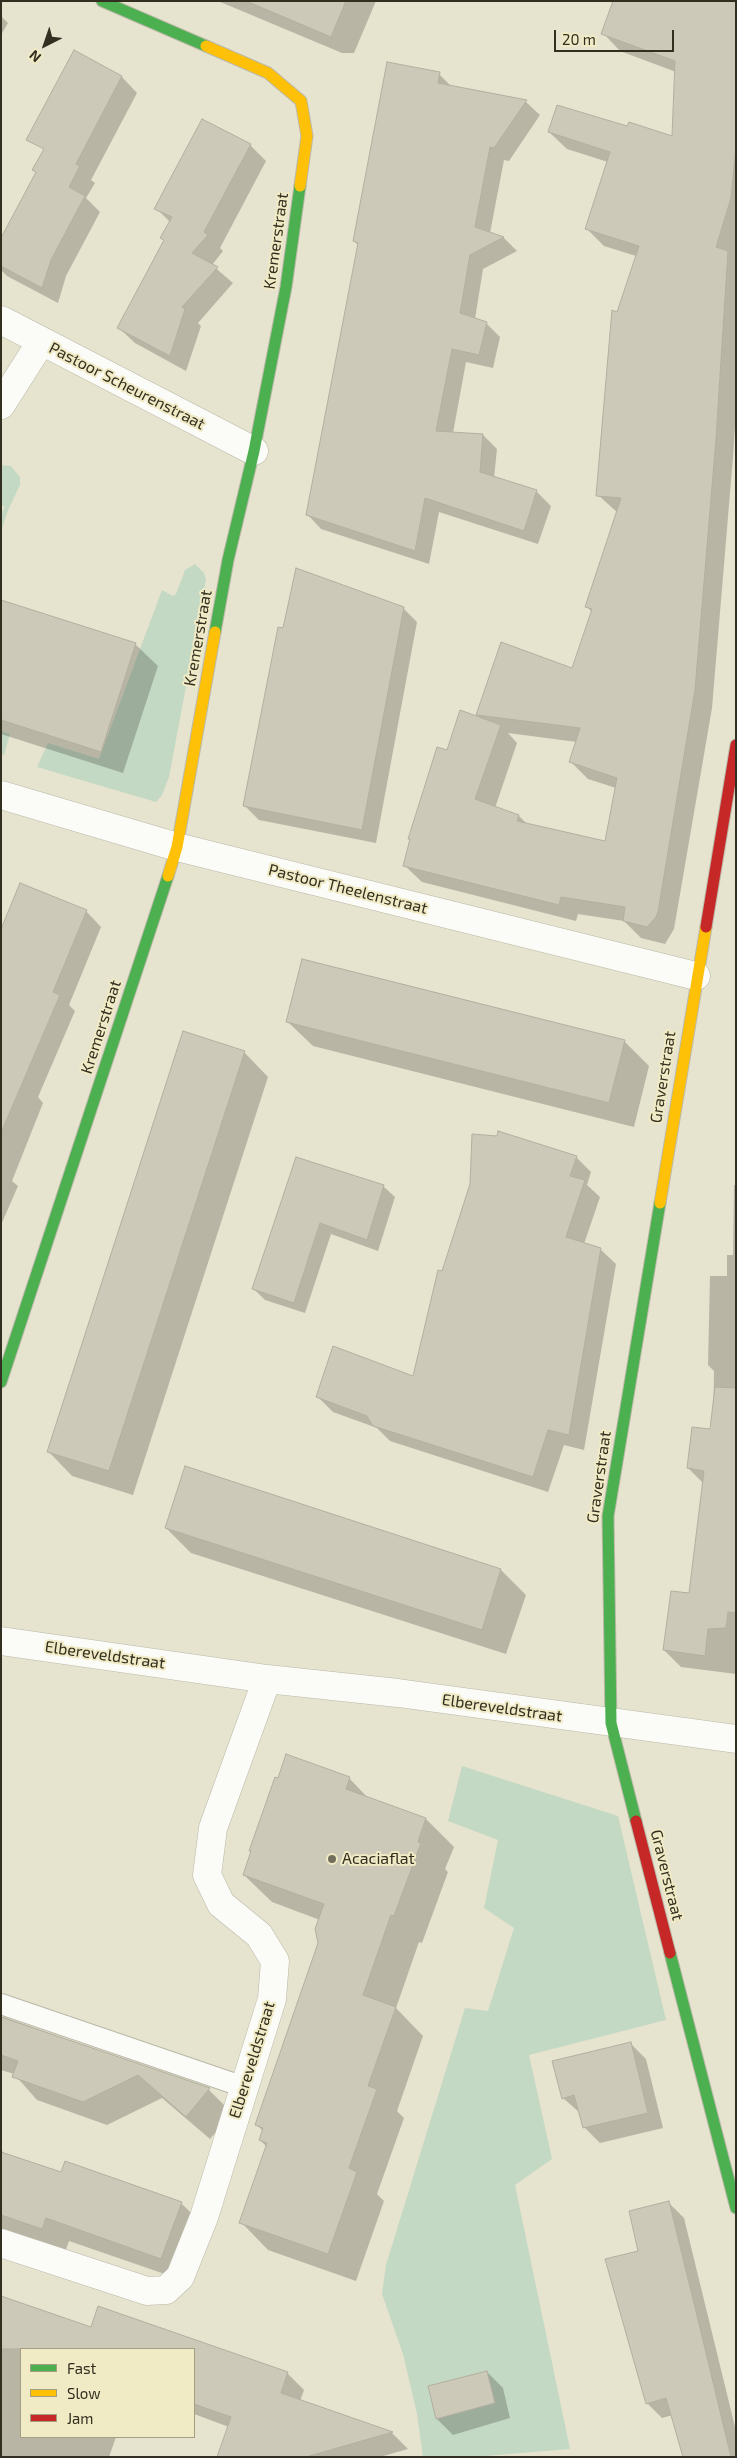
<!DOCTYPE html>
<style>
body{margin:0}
#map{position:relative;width:737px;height:2458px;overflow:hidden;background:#e6e3cf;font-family:"Exo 2",sans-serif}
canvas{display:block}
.frame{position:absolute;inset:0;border:2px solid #322f21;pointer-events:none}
.legend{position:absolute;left:20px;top:2348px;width:175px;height:90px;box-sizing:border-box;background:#f0eac5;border:1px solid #a49f83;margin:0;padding:6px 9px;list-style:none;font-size:15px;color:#322f21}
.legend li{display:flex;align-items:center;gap:10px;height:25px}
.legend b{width:25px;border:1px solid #a49f83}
.north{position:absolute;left:20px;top:20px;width:50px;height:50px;-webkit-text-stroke:4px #f0eac5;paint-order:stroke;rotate:221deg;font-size:14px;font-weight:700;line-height:20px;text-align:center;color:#322f21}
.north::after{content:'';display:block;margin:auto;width:18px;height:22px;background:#322f21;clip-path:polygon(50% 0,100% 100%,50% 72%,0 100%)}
.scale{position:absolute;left:554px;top:30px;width:120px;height:22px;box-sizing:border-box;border:2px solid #322f21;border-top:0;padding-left:6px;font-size:15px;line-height:18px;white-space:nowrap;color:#322f21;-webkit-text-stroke:4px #f0eac5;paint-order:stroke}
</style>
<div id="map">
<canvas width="737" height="2458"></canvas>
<div class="frame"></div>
<ul class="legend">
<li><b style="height:6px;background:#4caf50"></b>Fast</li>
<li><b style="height:6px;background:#ffc107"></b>Slow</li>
<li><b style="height:6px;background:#c62828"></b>Jam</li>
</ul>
<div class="north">N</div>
<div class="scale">20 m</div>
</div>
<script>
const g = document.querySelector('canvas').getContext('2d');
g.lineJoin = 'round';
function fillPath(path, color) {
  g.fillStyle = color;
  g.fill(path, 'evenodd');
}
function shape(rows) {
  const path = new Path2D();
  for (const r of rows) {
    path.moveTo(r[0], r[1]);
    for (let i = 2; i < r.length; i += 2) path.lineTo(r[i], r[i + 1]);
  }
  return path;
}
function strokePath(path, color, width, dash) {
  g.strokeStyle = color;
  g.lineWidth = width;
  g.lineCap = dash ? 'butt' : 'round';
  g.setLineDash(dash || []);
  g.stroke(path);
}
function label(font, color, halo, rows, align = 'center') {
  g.font = font + ' "Exo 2",sans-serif';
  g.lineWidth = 4;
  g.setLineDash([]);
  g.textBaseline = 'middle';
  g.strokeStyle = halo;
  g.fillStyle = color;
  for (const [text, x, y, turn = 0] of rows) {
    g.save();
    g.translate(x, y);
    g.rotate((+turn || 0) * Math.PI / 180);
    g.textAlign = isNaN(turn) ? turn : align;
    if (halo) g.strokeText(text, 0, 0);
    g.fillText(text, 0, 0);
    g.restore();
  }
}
const green = shape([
 [1,465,11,466,20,477,20,485,9,508,1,531,1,514,5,507,1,505],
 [195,564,204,573,206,580,169,777,162,795,156,802,37,767,48,743,99,759,162,590,173,596,176,594,185,570],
 [1,731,10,734,4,755,1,754],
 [462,1766,618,1816,666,2020,529,2055,552,2159,515,2185,570,2449,473,2457,423,2457,417,2414,403,2354,382,2294,386,2265,465,2008,488,2011,514,1928,484,1908,498,1840,448,1821]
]);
const shadow = shape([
 [218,1,376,1,354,53,342,53],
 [736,1,736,411,733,457,712,708,674,929,665,944,641,938,624,921,578,914,576,921,422,882,404,865,448,752,482,719,477,715,573,670,592,612,587,607,618,513,598,495,617,313,636,256,604,246,586,228,608,162,567,149,549,132,628,128,673,138,676,72,620,51,603,33],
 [508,733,577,742,571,762,588,779,616,788,606,843,527,824,519,816,495,808,517,743],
 [1,16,8,23,1,35],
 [95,63,122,77,137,93,91,180,95,183,86,198,100,212,66,276,58,303,7,276,1,270,1,241],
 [439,74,452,87,526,102,540,115,509,161,504,160,490,233,504,238,517,251,483,269,475,319,486,323,500,337,493,368,466,362,453,433,483,435,497,449,494,478,537,492,551,506,538,544,439,512,429,564,321,529,307,514,359,246,354,241],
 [250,145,266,161,220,248,223,251,212,265,233,283,198,323,201,326,186,371,135,343,119,328,165,241,170,222,156,208],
 [1,601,136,645,158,666,123,773,1,734],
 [403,608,417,622,376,843,259,820,245,806],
 [86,911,101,927,69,1005,75,1011,38,1097,43,1103,12,1181,18,1186,1,1225,1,929],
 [288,1022,624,1041,649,1066,634,1127,313,1046],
 [244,1052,268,1077,133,1495,72,1476,48,1451],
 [576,1157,591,1172,587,1185,600,1197,584,1244,600,1249,616,1264,584,1450,564,1445,548,1492,390,1441,377,1428,333,1412,318,1397,414,1378,443,1273],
 [296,1158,383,1186,395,1197,378,1251,331,1234,305,1313,265,1300,254,1289],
 [734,1185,736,1185,736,1674,681,1667,664,1650,690,1595,704,1484,688,1468,713,1431,714,1371,708,1365,710,1276,727,1276,727,1255,733,1255],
 [185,1468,501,1570,526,1595,506,1654,191,1553,166,1528],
 [349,1778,369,1799,426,1819,454,1847,445,1869,448,1872,422,1943,419,1942,396,2008,423,2036,397,2111,404,2118,377,2194,384,2201,356,2281,268,2250,241,2222,267,2147,260,2140,263,2131,256,2124,320,1943,320,1920,272,1902,244,1875,252,1852,250,1850],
 [1,2016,209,2090,232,2113,210,2139,162,2098,107,2125,37,2100,14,2074,1,2070],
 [630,2043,646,2059,663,2128,600,2143,584,2127,580,2113,563,2098],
 [1,2150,5,2154,62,2174,181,2203,204,2226,185,2281,69,2241,65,2252,1,2229],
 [669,2203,684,2218,736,2431,736,2457,684,2457,673,2415,662,2418,647,2403,639,2251],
 [1,2297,92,2329,99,2308,287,2373,304,2390,300,2401,392,2433,408,2449,380,2457,219,2457,229,2427,194,2414,194,2349,21,2349,21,2437,116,2437,109,2457,1,2457],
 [487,2372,503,2388,510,2418,453,2435,437,2419,429,2387]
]);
const building = shape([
 [246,1,346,1,331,37,246,1],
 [613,1,736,1,736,147,731,198,716,247,728,251,716,439,695,690,658,912,656,917,647,927,623,921,625,907,561,897,559,905,403,866,410,839,408,839,437,747,447,750,460,710,501,725,475,799,519,815,517,821,605,841,617,778,569,762,580,728,476,715,501,642,572,668,592,609,585,607,621,498,596,496,612,310,617,312,639,246,585,229,610,152,548,132,557,105,627,126,629,122,672,136,675,61,601,34,613,1],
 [74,50,122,76,76,164,80,166,69,187,85,196,51,260,42,288,1,266,1,238,36,172,32,170,44,149,26,140,74,50],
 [387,62,440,72,438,83,527,100,494,148,490,147,475,227,504,237,470,255,460,313,487,322,479,355,452,349,436,431,483,434,480,472,537,490,524,531,425,498,415,551,306,515,358,243,353,241,387,62],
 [202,119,251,144,204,232,208,235,192,253,218,267,182,307,185,309,170,356,117,328,164,240,160,238,172,217,154,209,202,119],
 [296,568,404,607,362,830,243,806,278,627,283,628,296,568],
 [1,600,136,643,101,752,1,720,1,600],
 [20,883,87,910,53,992,60,995,1,1133,1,929,20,883],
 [302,959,625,1040,609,1103,286,1022,302,959],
 [183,1031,245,1051,109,1471,47,1452,183,1031],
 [498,1131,577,1156,570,1176,585,1180,566,1237,601,1248,569,1435,548,1430,533,1477,373,1426,367,1416,316,1397,333,1346,413,1376,438,1270,442,1271,470,1184,472,1134,497,1136,498,1131],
 [296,1157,384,1185,367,1240,320,1223,294,1303,252,1289,296,1157],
 [715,1387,736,1388,736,1613,728,1612,726,1628,708,1629,705,1656,663,1650,671,1591,689,1593,704,1471,687,1468,692,1427,710,1429,715,1387],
 [185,1466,501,1569,482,1630,165,1528,185,1466],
 [286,1754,350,1777,346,1789,426,1818,418,1842,421,1843,394,1916,391,1915,363,1995,396,2007,368,2086,377,2089,349,2168,357,2172,328,2254,239,2223,267,2143,259,2140,263,2128,255,2125,318,1943,315,1929,324,1904,243,1875,251,1851,249,1851,275,1777,278,1778,286,1754],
 [1,2017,163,2072,210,2088,186,2117,138,2075,83,2102,12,2077,18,2061,1,2055,1,2017],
 [631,2042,648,2113,583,2128,574,2095,562,2099,552,2061,631,2042],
 [1,2152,61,2172,65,2161,182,2202,161,2259,46,2218,42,2229,1,2215,1,2152],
 [669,2201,701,2332,731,2457,683,2457,666,2398,646,2404,605,2259,638,2251,629,2211,669,2201],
 [1,2296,91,2327,98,2306,288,2372,281,2393,393,2432,306,2457,217,2457,231,2417,194,2404,194,2349,1,2349,1,2296],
 [487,2371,495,2403,436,2419,428,2386,487,2371]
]);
const lane = shape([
 [1,2004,244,2087]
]);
const street = shape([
 [1,320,254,451],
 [1,405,41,342],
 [1,795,177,847,696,976],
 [1,1641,267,1679,398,1693,736,1739],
 [1,2243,147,2291,166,2290,180,2277,204,2217,272,1999,275,1961,259,1935,221,1904,207,1875,213,1828,267,1679]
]);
const fast = shape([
 [102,1,206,46],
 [215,632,228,560,254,451,286,287,300,186],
 [1,1382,168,876],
 [636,1821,611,1723,608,1516,660,1203],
 [670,1953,736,2208]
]);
const slow = shape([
 [206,46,268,73,301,101,307,136,300,186],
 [168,876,177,847,215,632],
 [660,1203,706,927]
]);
const jam = shape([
 [706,927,736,745],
 [636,1821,670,1953]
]);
const markers = [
 [332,1859,5,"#716e5e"]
];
const streetNames = [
 ["Kremerstraat",276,241,-82],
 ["Pastoor Scheurenstraat",127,386,27],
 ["Kremerstraat",198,638,-80],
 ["Pastoor Theelenstraat",348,889,14],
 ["Kremerstraat",101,1027,-72],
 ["Graverstraat",663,1077,-81],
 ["Graverstraat",599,1477,-82],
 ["Elbereveldstraat",105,1655,8],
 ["Elbereveldstraat",502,1708,8],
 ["Graverstraat",667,1875,76],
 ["Elbereveldstraat",252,2060,-73]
];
const poiNames = [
 ["Acaciaflat",342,1859]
];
fillPath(green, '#c4d9c3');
fillPath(shadow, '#0003');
fillPath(building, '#ccc9b8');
strokePath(building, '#b2afa0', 1);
strokePath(lane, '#bab8a7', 22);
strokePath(street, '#bab8a7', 29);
strokePath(fast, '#bab8a7', 13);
strokePath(slow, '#bab8a7', 13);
strokePath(jam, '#bab8a7', 13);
strokePath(lane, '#fbfbf8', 20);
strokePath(street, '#fbfbf8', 28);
strokePath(fast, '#4caf50', 11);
strokePath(slow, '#ffc107', 11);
strokePath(jam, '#c62828', 11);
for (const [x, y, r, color] of markers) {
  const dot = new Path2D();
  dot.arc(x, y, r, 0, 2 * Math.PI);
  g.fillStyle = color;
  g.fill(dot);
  strokePath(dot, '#f0eac5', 2);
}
label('16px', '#322f21', '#f0eac5', streetNames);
label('16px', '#322f21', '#f0eac5', poiNames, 'left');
</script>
